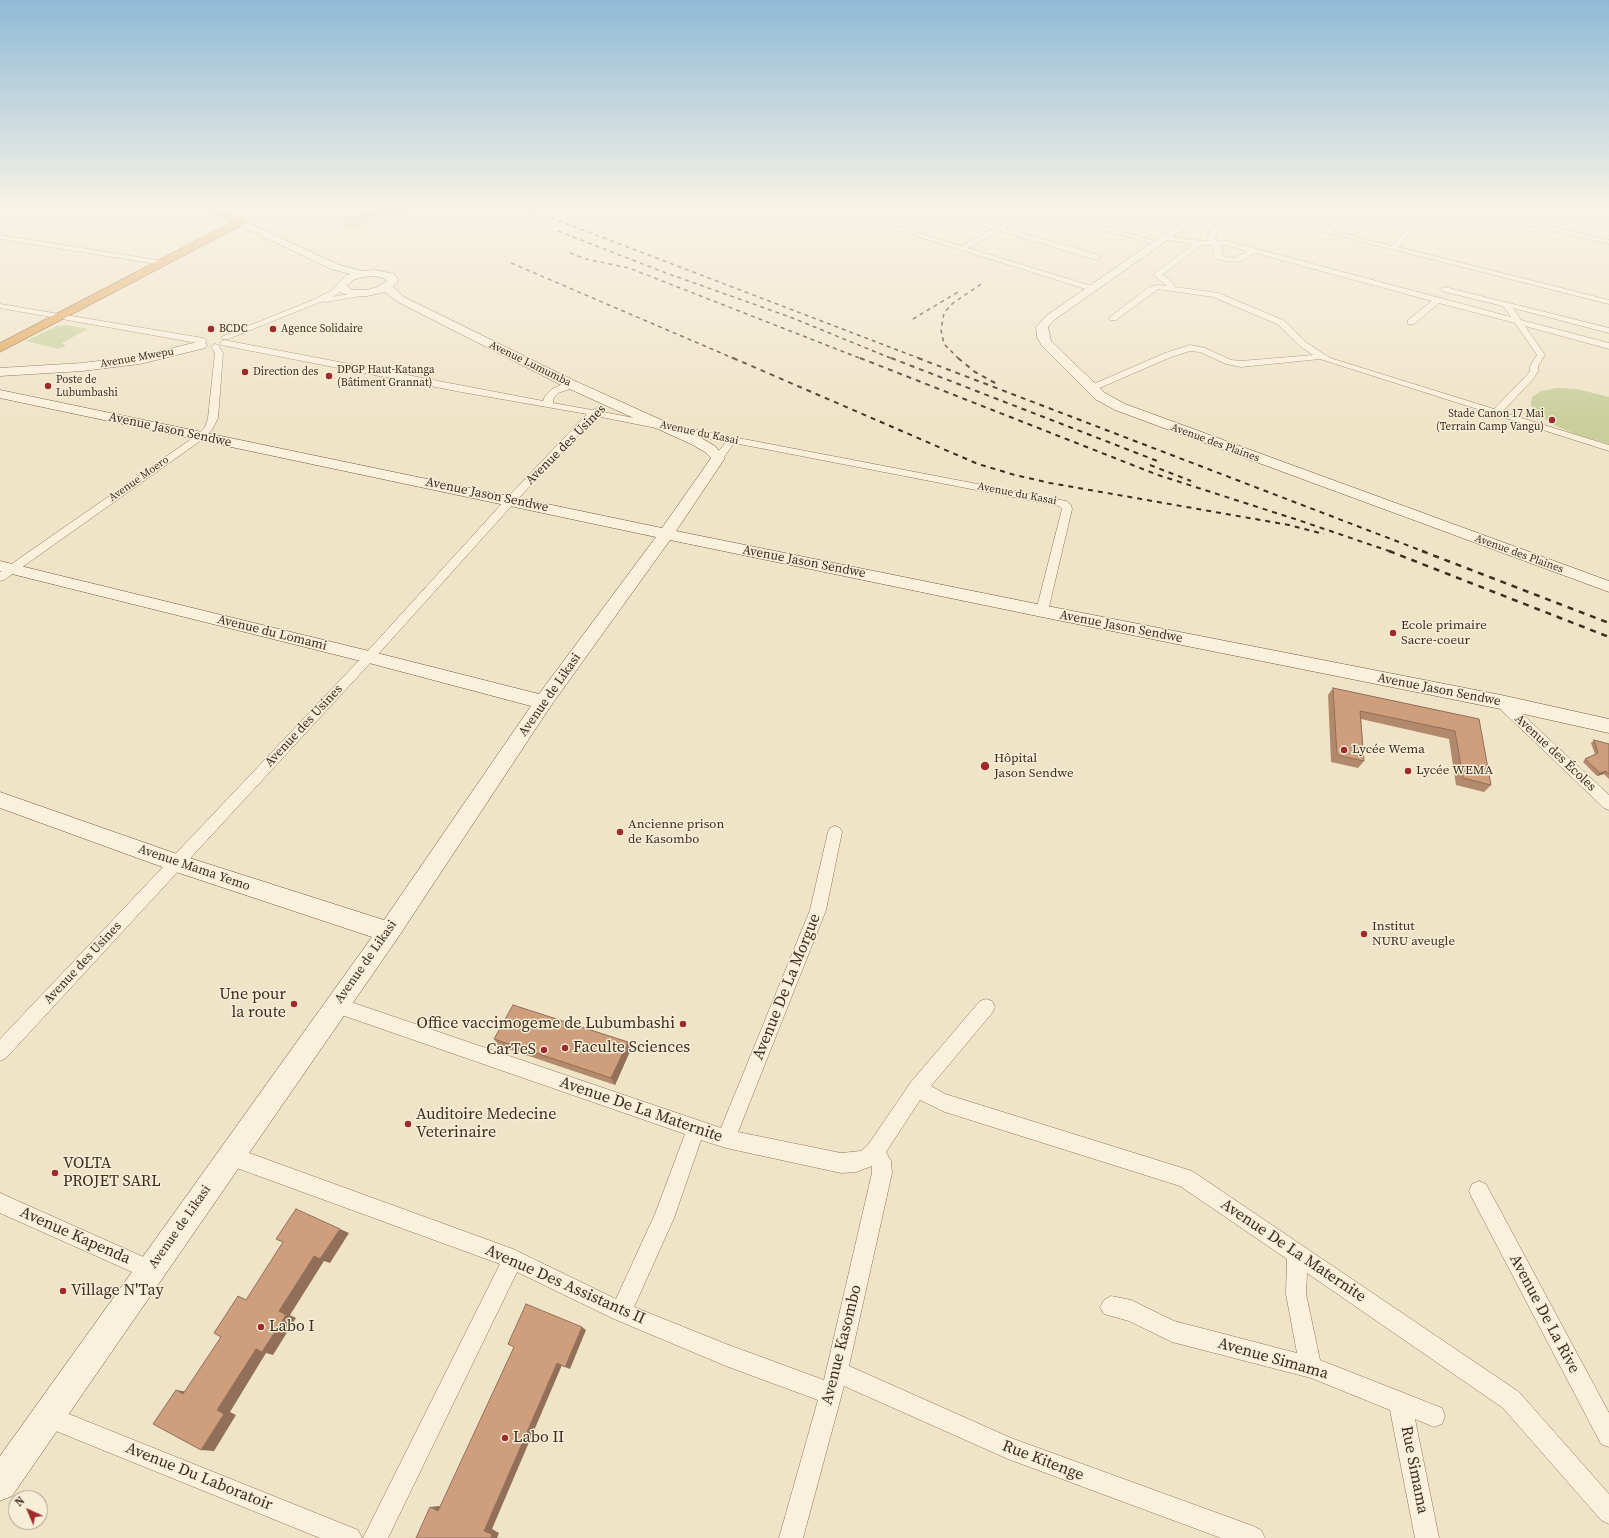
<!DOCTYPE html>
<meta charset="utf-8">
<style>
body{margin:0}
#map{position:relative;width:1609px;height:1538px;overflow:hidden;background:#f0e4c8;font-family:"Source Serif 4",serif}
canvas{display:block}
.north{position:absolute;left:8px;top:1490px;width:40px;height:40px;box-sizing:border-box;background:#f7eed8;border:1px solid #ada18e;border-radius:50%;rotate:316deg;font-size:11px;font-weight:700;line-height:16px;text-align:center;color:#3d2e20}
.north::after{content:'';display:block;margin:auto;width:14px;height:18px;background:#9e2a2b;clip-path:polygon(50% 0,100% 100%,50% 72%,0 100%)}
</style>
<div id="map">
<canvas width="1609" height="1538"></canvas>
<div class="north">N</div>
</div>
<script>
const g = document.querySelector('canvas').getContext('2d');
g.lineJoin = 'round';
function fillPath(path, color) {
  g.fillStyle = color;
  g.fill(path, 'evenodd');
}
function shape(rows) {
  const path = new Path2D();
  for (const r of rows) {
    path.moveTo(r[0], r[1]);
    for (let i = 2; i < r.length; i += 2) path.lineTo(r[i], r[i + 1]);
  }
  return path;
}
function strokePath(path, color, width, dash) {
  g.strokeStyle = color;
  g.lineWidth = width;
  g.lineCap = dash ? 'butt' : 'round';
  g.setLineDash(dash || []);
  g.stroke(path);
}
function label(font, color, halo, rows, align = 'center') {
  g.font = font + ' "Source Serif 4",serif';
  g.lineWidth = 3;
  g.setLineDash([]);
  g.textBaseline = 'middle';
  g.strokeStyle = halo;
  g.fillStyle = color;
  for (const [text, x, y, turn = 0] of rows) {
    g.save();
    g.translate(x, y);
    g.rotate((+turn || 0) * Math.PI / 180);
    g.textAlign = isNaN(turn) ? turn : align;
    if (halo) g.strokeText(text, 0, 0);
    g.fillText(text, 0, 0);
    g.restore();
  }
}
const green = shape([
 [376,209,422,209,423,212,364,224,364,227,346,229,344,217,359,215,359,213,376,211],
 [67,325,88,329,62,343,66,346,56,349,51,347,25,341,57,326],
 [1557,388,1577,389,1609,397,1609,444,1575,434,1554,425,1538,415,1531,405,1532,397,1541,391]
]);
const street = shape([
 [0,209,7,209,0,213,0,209],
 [140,209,157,209,188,214,222,211,225,213,222,215,188,218,143,211,140,209],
 [830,209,841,209,961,246,993,229,929,209,940,209,998,226,1028,209,1039,209,1163,243,1159,245,1034,212,1005,228,1099,255,1099,259,1093,259,1000,231,968,248,1095,287,1095,291,1092,291,830,209],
 [1136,209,1148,209,1166,215,1163,217,1136,209],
 [1178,209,1189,209,1202,214,1199,216,1178,209],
 [1233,209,1245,209,1306,224,1319,209,1326,209,1313,226,1327,229,1334,222,1340,209,1361,211,1370,209,1369,211,1362,215,1346,212,1340,223,1333,231,1392,246,1425,209,1432,209,1398,247,1609,300,1609,304,1233,209],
 [1494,209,1501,209,1498,214,1529,222,1540,209,1547,209,1536,223,1609,240,1609,244,1494,217,1491,214,1494,209],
 [1223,220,1226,222,1217,230,1215,238,1217,241,1227,241,1511,317,1503,306,1442,291,1441,289,1445,287,1609,328,1609,333,1513,308,1521,320,1609,343,1609,349,1525,326,1545,355,1538,366,1538,371,1534,378,1502,412,1609,445,1609,451,1320,359,1241,367,1226,364,1200,352,1190,351,1171,357,1095,390,1089,390,1087,388,1089,386,1165,353,1190,345,1205,348,1231,360,1241,361,1313,355,1301,347,1277,324,1213,297,1158,289,1116,320,1110,320,1109,318,1149,287,1157,285,1167,286,1153,275,1193,244,1165,239,1165,235,1199,241,1209,241,1207,238,1211,229,1223,220],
 [1201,245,1213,245,1215,249,1213,254,1216,259,1225,261,1239,262,1255,253,1432,301,1408,320,1408,324,1414,324,1439,303,1515,323,1537,355,1530,366,1530,371,1527,375,1494,409,1330,358,1307,343,1283,320,1218,293,1175,287,1170,279,1162,275,1201,245],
 [1220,245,1224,245,1247,251,1235,258,1226,257,1221,254,1223,249,1220,245],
 [0,235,163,261,167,263,163,265,0,239,0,235],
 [338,284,341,284,345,286,338,294,332,297,361,292,365,294,361,296,326,302,323,301,228,339,222,339,221,337,313,300,332,290,338,284],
 [0,304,203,338,207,341,203,344,0,308,0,304],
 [224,340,543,401,545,396,552,389,563,384,573,382,576,383,577,385,576,387,558,393,553,399,553,403,592,410,600,407,603,408,605,410,603,412,1066,501,1071,505,1072,509,1048,611,1046,614,1042,615,1038,614,1036,611,1062,509,1059,506,734,443,722,460,718,461,713,458,726,442,596,416,515,502,373,660,6,1058,0,1061,0,1039,365,654,507,498,587,414,461,392,221,345,220,343,224,340],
 [215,344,218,345,223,353,218,418,212,430,203,439,4,580,0,581,0,572,197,435,205,427,208,418,215,353,211,347,215,344],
 [1501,697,1506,699,1609,795,1609,810,1604,808,1496,705,1494,702,1496,699,1501,697],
 [835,826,840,828,842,832,826,910,738,1132,841,1153,861,1151,868,1145,911,1082,980,1001,986,999,992,1001,995,1007,992,1013,931,1086,945,1094,1192,1171,1519,1392,1609,1494,1609,1524,1601,1520,1503,1408,1307,1273,1306,1294,1320,1360,1442,1408,1445,1416,1442,1424,1434,1427,1415,1419,1439,1538,1415,1538,1390,1410,1311,1378,1172,1342,1129,1321,1104,1314,1100,1307,1104,1300,1111,1296,1131,1300,1174,1321,1297,1353,1286,1294,1287,1259,1180,1186,945,1112,920,1100,886,1152,891,1161,892,1173,849,1366,1011,1438,1253,1526,1261,1530,1265,1538,1221,1538,1008,1459,844,1386,803,1538,779,1538,818,1400,726,1366,614,1319,517,1272,388,1538,363,1538,500,1264,223,1163,220,1156,223,1149,230,1146,513,1249,616,1299,655,1214,685,1134,336,1013,330,1011,327,1005,330,999,336,997,721,1128,810,910,828,832,830,828,835,826],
 [701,1140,726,1148,841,1173,856,1172,872,1166,872,1173,824,1380,726,1344,634,1307,674,1218,701,1140],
 [1479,1181,1486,1184,1609,1413,1609,1447,1601,1444,1472,1198,1469,1191,1472,1184,1479,1181],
 [0,1193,157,1263,160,1270,157,1277,150,1280,0,1213,0,1193],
 [49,1406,358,1530,362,1538,320,1538,41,1425,38,1417,41,1409,49,1406]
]);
const secondary = shape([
 [1200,209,1212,209,1054,320,1048,327,1051,341,1105,393,1125,404,1609,581,1609,592,1115,410,1095,399,1042,346,1037,337,1036,327,1046,316,1200,209],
 [240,219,339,265,362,271,375,270,394,274,398,279,397,283,393,287,404,297,573,380,701,438,715,446,725,458,676,531,1042,605,1501,695,1609,719,1609,733,1501,709,1042,617,670,540,550,707,397,939,12,1496,0,1501,0,1456,372,937,176,872,0,808,0,792,177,854,384,920,531,706,369,663,0,571,0,561,369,651,539,694,656,537,0,398,0,390,662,528,711,458,705,452,691,444,563,386,396,301,385,292,367,296,352,296,341,293,336,288,337,284,345,276,350,274,331,269,237,224,235,222,237,220,240,219],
 [375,276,386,279,387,281,377,287,367,290,352,290,348,287,347,285,353,280,363,277,375,276],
 [201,341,205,342,207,345,205,348,140,364,82,371,0,376,0,368,82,363,140,356,201,341]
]);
const highway = shape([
 [208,209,222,209,244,220,245,222,244,224,0,352,0,343,232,222,208,209]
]);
const railFar2 = shape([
 [514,209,533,216],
 [528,209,921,359],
 [693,209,698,211],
 [558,231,666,273,790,317,893,359],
 [570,253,586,259,629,268,862,359],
 [511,263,735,359],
 [913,319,958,292],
 [959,359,944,344,941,330,944,313,953,303,981,284]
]);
const railFar1 = shape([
 [733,358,978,464,1015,475,1050,483,1289,525,1324,534],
 [860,358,1158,475,1298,520,1392,552],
 [891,358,1160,462],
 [918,358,1425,552],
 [958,358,975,372,997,384],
 [1150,465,1191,481]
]);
const rail = shape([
 [1389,551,1609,637],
 [1422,551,1609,623]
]);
const wall = shape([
 [1333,688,1479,719,1491,785,1484,792,1456,785,1449,739,1361,719,1364,761,1358,768,1331,762,1328,695],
 [1594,740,1609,744,1609,779,1604,774,1597,776,1583,762,1585,759,1595,754,1591,743],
 [494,1039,631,1049,615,1085,499,1046]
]);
const shadedWall = shape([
 [1606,771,1604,774,1597,776,1600,773],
 [628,1042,631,1049,615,1085,611,1078],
 [340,1229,349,1233,330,1263,324,1261,290,1315,296,1318,273,1355,266,1353,230,1412,236,1415,214,1451,201,1450,217,1410,279,1311,314,1256],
 [582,1327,586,1330,570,1369,565,1367],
 [557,1363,562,1365,492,1529,499,1533,497,1538,491,1538,484,1531],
 [176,1390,189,1392,183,1394],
 [439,1506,447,1510,438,1511,430,1507]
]);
const building = shape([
 [1333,688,1479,719,1491,785,1463,778,1455,731,1360,711,1364,761,1337,755,1333,688],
 [1594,740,1609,744,1609,774,1606,771,1600,773,1585,759,1598,753,1594,740],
 [513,1005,628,1042,611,1078,494,1039,513,1005],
 [296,1209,340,1229,320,1259,314,1256,279,1311,286,1315,262,1352,256,1349,217,1410,224,1414,201,1450,153,1424,176,1390,183,1394,221,1337,214,1333,238,1296,246,1300,283,1242,276,1239,296,1209],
 [526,1304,582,1327,565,1367,557,1363,484,1531,492,1534,491,1538,416,1538,430,1507,438,1511,514,1347,508,1344,526,1304]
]);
const markers = [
 [211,329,4,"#9e2a2b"],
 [273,329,4,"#9e2a2b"],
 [245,372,4,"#9e2a2b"],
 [329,376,4,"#9e2a2b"],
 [48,386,4,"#9e2a2b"],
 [1552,420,4,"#9e2a2b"],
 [1393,633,4,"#9e2a2b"],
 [1344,750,4,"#9e2a2b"],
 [985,766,5,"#9e2a2b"],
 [1408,771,4,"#9e2a2b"],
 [620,832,4,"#9e2a2b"],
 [1364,934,4,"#9e2a2b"],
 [294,1004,4,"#9e2a2b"],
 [683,1024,4,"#9e2a2b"],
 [565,1048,4,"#9e2a2b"],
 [544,1050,4,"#9e2a2b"],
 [408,1124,4,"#9e2a2b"],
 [55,1173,4,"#9e2a2b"],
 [63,1291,4,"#9e2a2b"],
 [261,1327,4,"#9e2a2b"],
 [505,1438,4,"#9e2a2b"]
];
const farPoinames = [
 ["BCDC",219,329],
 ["Agence Solidaire",281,329],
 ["DPGP Haut-Katanga",337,370],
 ["(Bâtiment Grannat)",337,383],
 ["Direction des",253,372],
 ["Poste de",56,380],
 ["Lubumbashi",56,393],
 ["Stade Canon 17 Mai",1544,414,"right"],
 ["(Terrain Camp Vangu)",1544,427,"right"]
];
const farStreetnames = [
 ["Avenue Mwepu",137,358,-10],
 ["Avenue Lumumba",530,364,26],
 ["Avenue du Kasai",699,433,12],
 ["Avenue des Plaines",1215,443,20],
 ["Avenue Moero",139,479,-35],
 ["Avenue du Kasai",1017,494,11],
 ["Avenue des Plaines",1519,554,20]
];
const streetNames = [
 ["Avenue Jason Sendwe",170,430,12],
 ["Avenue des Usines",566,445,-45],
 ["Avenue Jason Sendwe",487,495,12],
 ["Avenue Jason Sendwe",804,562,11],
 ["Avenue Jason Sendwe",1121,627,11],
 ["Avenue du Lomami",272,633,14],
 ["Avenue Jason Sendwe",1439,690,11],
 ["Avenue de Likasi",550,695,-55],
 ["Avenue des Usines",304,726,-47],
 ["Avenue des Écoles",1555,753,43],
 ["Avenue Mama Yemo",194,868,19],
 ["Avenue de Likasi",366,962,-55],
 ["Avenue des Usines",83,963,-47],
 ["Avenue de Likasi",180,1227,-55]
];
const poiNames = [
 ["Ecole primaire",1401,626],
 ["Sacre-coeur",1401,641],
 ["Lycée Wema",1352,750],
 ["Hôpital",994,759],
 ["Jason Sendwe",994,774],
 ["Lycée WEMA",1416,771],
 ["Ancienne prison",628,825],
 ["de Kasombo",628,840],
 ["Institut",1372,927],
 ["NURU aveugle",1372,942]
];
const nearStreetnames = [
 ["Avenue De La Morgue",787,987,-68],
 ["Avenue De La Maternite",641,1110,19],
 ["Avenue Kapenda",75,1236,24],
 ["Avenue De La Maternite",1293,1251,34],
 ["Avenue Des Assistants II",565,1285,24],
 ["Avenue De La Rive",1544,1314,62],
 ["Avenue Kasombo",842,1345,-76],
 ["Avenue Simama",1273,1359,16],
 ["Rue Kitenge",1043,1461,21],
 ["Rue Simama",1414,1470,79],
 ["Avenue Du Laboratoir",199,1477,22]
];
const nearPoinames = [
 ["Une pour",286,995,"right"],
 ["la route",286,1013,"right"],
 ["Office vaccimogeme de Lubumbashi",675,1024,"right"],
 ["Faculte Sciences",573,1048],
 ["CarTeS",536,1050,"right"],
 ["Auditoire Medecine",416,1115],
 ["Veterinaire",416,1133],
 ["VOLTA",63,1164],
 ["PROJET SARL",63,1182],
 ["Village N'Tay",71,1291],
 ["Labo I",269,1327],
 ["Labo II",513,1438]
];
fillPath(green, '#c9cf9b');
strokePath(street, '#8d765c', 1);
strokePath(secondary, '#6f573f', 1);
strokePath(highway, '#5b4430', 1);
fillPath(street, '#faf1dc');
fillPath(secondary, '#faf1dc');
fillPath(highway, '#e0a458');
strokePath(railFar2, '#3d2e20', 1.5, [4, 4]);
strokePath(railFar1, '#3d2e20', 2, [5, 5]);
strokePath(rail, '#3d2e20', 2.5, [6, 6]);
fillPath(wall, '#b2896c');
fillPath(shadedWall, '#916f58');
fillPath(building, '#cf9f7d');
strokePath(building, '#916f58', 1);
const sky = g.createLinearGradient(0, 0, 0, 424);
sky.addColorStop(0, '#8fbad6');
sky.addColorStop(0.49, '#f8f3e6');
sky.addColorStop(1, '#f8f3e600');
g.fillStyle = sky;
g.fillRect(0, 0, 1609, 424);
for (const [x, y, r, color] of markers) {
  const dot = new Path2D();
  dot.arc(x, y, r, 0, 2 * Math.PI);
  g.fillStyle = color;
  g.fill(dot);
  strokePath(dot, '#f7eed8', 1.5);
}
label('11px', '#3d2e20', '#f7eed8', farPoinames, 'left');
label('11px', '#3d2e20', '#f7eed8', farStreetnames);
label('13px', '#3d2e20', '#f7eed8', streetNames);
label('13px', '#3d2e20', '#f7eed8', poiNames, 'left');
label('16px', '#3d2e20', '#f7eed8', nearStreetnames);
label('16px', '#3d2e20', '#f7eed8', nearPoinames, 'left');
</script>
